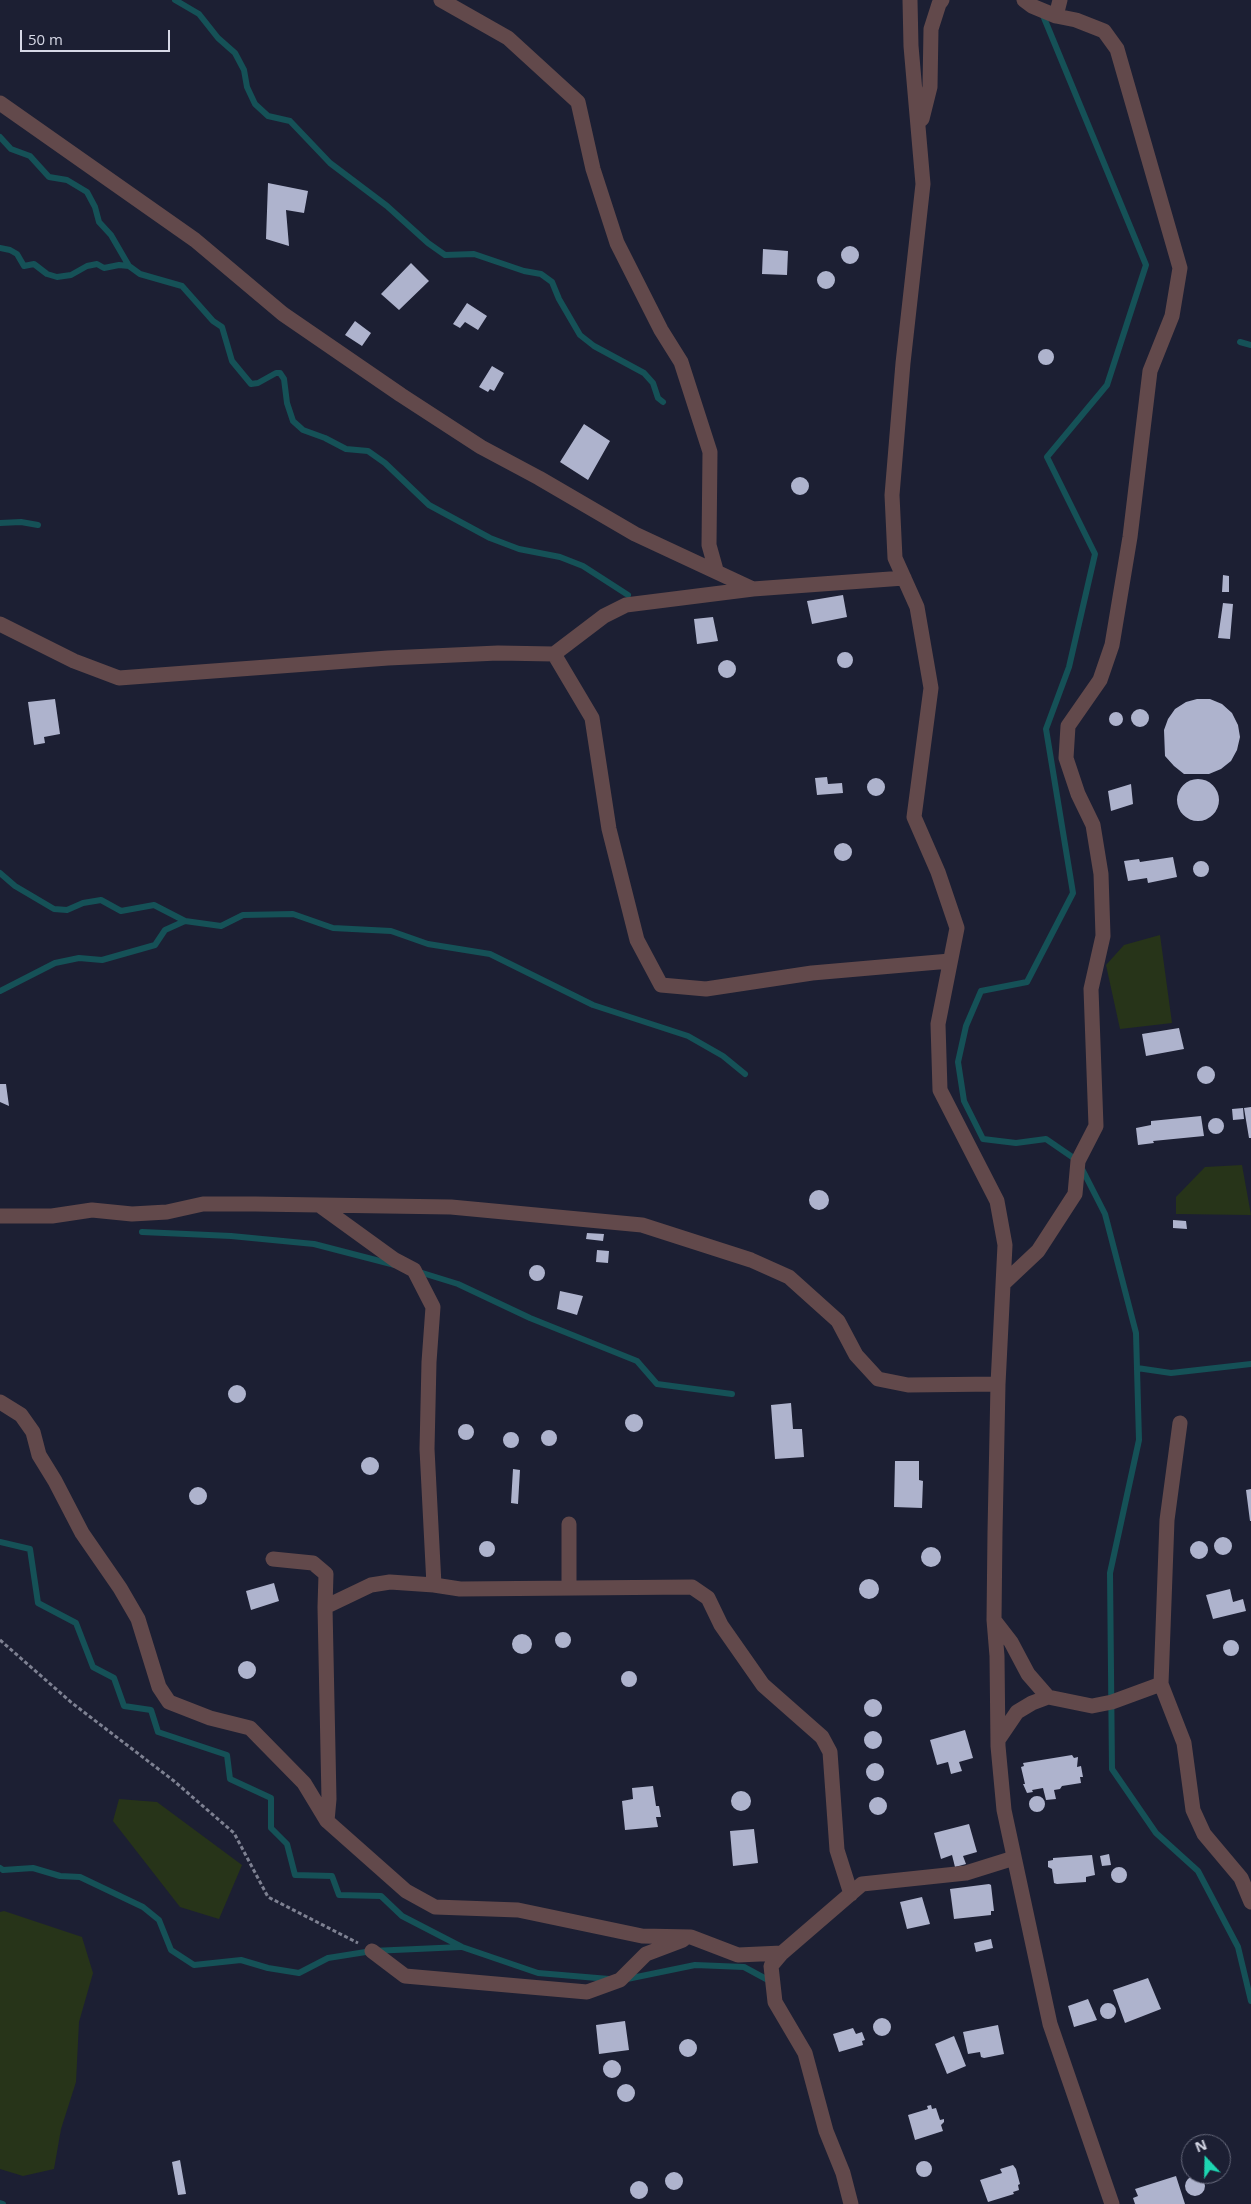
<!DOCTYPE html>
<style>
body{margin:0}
#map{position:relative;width:1251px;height:2204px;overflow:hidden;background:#1c1f33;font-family:"Open Sans",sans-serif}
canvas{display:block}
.north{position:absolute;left:1181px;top:2134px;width:50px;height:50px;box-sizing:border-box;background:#1c1f33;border:1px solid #66697b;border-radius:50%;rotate:339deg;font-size:14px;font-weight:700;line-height:20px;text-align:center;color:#d6d8e6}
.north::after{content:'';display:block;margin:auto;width:18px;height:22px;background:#1dd5b1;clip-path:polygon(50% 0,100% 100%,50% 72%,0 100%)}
.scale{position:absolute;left:20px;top:30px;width:150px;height:22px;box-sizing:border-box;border:2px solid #d6d8e6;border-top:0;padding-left:6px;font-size:15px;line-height:18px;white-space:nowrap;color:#d6d8e6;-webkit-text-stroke:4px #1c1f33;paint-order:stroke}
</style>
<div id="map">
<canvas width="1251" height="2204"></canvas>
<div class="north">N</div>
<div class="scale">50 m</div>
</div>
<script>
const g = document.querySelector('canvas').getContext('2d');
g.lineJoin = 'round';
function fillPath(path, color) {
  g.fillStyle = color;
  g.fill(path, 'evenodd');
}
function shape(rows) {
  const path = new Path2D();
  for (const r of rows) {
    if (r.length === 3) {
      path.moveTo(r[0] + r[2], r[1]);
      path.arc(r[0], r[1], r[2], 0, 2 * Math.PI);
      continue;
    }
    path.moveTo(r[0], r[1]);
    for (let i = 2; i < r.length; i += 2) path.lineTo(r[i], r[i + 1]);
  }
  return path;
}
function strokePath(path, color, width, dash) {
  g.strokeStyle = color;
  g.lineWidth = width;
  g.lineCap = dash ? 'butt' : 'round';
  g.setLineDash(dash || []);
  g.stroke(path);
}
const green = shape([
 [1160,935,1172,1023,1120,1029,1106,965,1124,945],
 [1242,1165,1251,1215,1176,1214,1176,1197,1205,1167],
 [119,1799,157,1802,242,1865,219,1919,180,1907,113,1821],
 [4,1911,82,1937,93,1973,79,2022,76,2082,61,2129,54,2169,23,2176,0,2169,0,1912]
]);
const stream = shape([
 [175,0,199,14,218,38,235,53,244,70,247,87,255,104,268,116,290,121,330,163,387,206,428,243,445,255,474,254,524,271,541,274,552,282,559,299,580,335,594,346,644,373,653,383,658,398,663,402],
 [1042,13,1146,265,1107,385,1047,457,1095,554,1069,667,1046,729,1073,893,1027,982,981,991,966,1026,958,1062,964,1101,983,1139,1016,1143,1046,1139,1078,1161,1105,1214,1136,1333,1139,1440,1110,1573,1112,1769,1156,1833,1198,1871,1238,1947,1251,2001],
 [0,137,11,149,30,156,49,177,67,180,87,192,95,207,99,222,111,235,129,266],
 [0,248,10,250,17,254,24,266,34,264,47,274,57,277,71,275,87,266,97,264,104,268,119,265,129,266,140,274,182,286,213,321,222,327,232,361,251,384,258,383,276,373,280,373,284,379,287,403,293,421,303,430,325,438,346,449,368,451,385,463,429,505,490,538,519,549,560,557,583,566,628,595],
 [1240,342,1251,345],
 [0,523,21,522,38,525],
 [0,873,15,886,54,909,67,910,83,903,101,900,121,911,154,905,185,921],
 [0,991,55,963,79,958,102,960,155,945,165,930,185,921,221,926,243,915,293,914,333,928,391,931,428,944,490,954,593,1005,688,1036,723,1056,745,1074],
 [142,1232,231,1236,314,1244,395,1265],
 [416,1271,458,1284,530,1318,637,1361,657,1384,732,1394],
 [1137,1368,1171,1373,1251,1364],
 [0,1542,30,1549,38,1603,76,1623,93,1667,114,1678,124,1706,151,1710,158,1732,227,1755,230,1779,271,1798,271,1828,287,1844,295,1875,332,1876,339,1895,381,1896,402,1916,462,1947,538,1973,609,1979],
 [0,1868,3,1870,33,1868,60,1876,80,1877,143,1907,159,1920,171,1950,194,1965,241,1960,268,1968,299,1973,328,1958,372,1951,461,1947],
 [627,1979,695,1965,744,1967,768,1980],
 [0,2203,3,2204]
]);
const building = shape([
 [268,183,308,191,304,213,286,210,289,246,266,239],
 [850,255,9],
 [763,249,788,251,787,275,762,274],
 [411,263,429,281,399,310,381,294],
 [826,280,9],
 [467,303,487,316,478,330,465,322,460,328,453,324],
 [355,321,371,333,362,346,345,335],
 [1046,357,8],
 [492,366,504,373,494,391,490,389,488,392,479,387],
 [584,424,610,441,588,480,560,462],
 [800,486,9],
 [1223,575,1229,576,1229,592,1222,592],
 [843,595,847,617,812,624,807,601],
 [1223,603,1233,604,1230,639,1218,638],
 [713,617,718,641,697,644,694,619],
 [845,660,8],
 [727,669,9],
 [55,699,60,734,44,737,45,743,34,745,28,702],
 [1197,699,1210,699,1222,704,1232,713,1238,725,1240,737,1237,750,1231,761,1221,769,1209,774,1184,774,1174,766,1165,756,1164,730,1168,719,1175,709,1186,702],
 [1140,718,9],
 [1116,719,7],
 [827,777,828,784,842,783,843,793,817,795,815,778],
 [876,787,9],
 [1198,800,21],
 [1131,784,1133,804,1111,811,1108,791],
 [843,852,9],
 [1173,857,1177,877,1148,883,1147,878,1128,881,1124,861,1139,859,1140,862],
 [1201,869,8],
 [1179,1028,1184,1049,1146,1056,1142,1034],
 [1206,1075,9],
 [0,1084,6,1084,9,1106,0,1102],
 [1251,1107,1251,1138,1249,1138,1244,1108],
 [1243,1108,1244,1119,1233,1120,1232,1109],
 [1201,1116,1204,1136,1153,1141,1154,1143,1138,1145,1136,1128,1151,1125,1151,1121],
 [1216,1126,8],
 [819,1200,10],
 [1173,1220,1186,1221,1187,1229,1173,1228],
 [587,1233,604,1234,603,1241,586,1239],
 [597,1250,609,1251,608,1263,596,1262],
 [537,1273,8],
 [560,1291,583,1296,577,1315,557,1309],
 [237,1394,9],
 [791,1403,793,1429,802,1429,804,1457,775,1459,771,1405],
 [634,1423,9],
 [466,1432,8],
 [549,1438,8],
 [511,1440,8],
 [370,1466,9],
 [895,1461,919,1461,919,1480,923,1481,922,1508,894,1507],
 [513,1469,520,1470,518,1504,511,1503],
 [198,1496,9],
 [1251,1489,1251,1521,1250,1521,1246,1490],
 [1223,1546,9],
 [487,1549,8],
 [1199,1550,9],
 [931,1557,10],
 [869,1589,10],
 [274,1583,279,1601,251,1610,246,1591],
 [1230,1589,1233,1602,1243,1599,1246,1611,1213,1619,1206,1595],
 [563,1640,8],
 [522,1644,10],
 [1231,1648,8],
 [247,1670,9],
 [629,1679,8],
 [873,1708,9],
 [965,1730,973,1758,959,1762,962,1771,951,1774,948,1762,937,1765,930,1740],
 [873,1740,9],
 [1072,1755,1074,1758,1078,1757,1077,1767,1081,1766,1083,1777,1080,1777,1081,1783,1062,1786,1060,1789,1054,1790,1056,1799,1046,1800,1043,1788,1032,1790,1033,1792,1027,1793,1023,1784,1025,1784,1021,1767,1024,1766,1023,1763],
 [875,1772,9],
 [653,1786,656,1806,659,1806,661,1817,656,1817,658,1827,625,1830,622,1801,633,1799,632,1788],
 [741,1801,10],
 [1037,1804,8],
 [878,1806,9],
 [969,1824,977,1852,963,1856,966,1864,955,1867,952,1855,941,1859,934,1833],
 [754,1829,758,1863,733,1866,730,1831],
 [1109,1854,1111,1865,1102,1866,1100,1856],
 [1092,1855,1095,1875,1086,1877,1086,1882,1057,1884,1054,1883,1052,1869,1048,1867,1048,1861,1053,1860,1053,1858],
 [1119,1875,8],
 [989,1884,991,1885,994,1911,991,1911,991,1915,954,1919,950,1889],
 [922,1897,930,1924,907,1929,900,1902],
 [991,1939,993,1948,976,1952,974,1943],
 [1148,1978,1161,2009,1125,2023,1113,1990],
 [1088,1999,1097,2020,1074,2027,1068,2006],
 [1108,2011,8],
 [882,2027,9],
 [625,2021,629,2050,599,2054,596,2025],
 [998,2025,1004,2054,984,2058,981,2057,980,2052,968,2054,963,2032],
 [853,2028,856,2034,862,2032,865,2040,862,2041,863,2045,839,2052,833,2034],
 [954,2036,966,2066,947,2074,935,2044],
 [688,2048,9],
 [612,2069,9],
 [626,2093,9],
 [931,2105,932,2109,936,2108,940,2120,944,2119,944,2122,941,2125,943,2131,915,2140,908,2115,928,2109,927,2106],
 [180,2160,186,2194,178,2195,172,2162],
 [924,2169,8],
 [1013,2165,1016,2169,1020,2184,1018,2185,1019,2190,1013,2192,1014,2194,988,2202,980,2180,1002,2173,1000,2169],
 [674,2181,9],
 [1195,2186,10],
 [1176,2176,1185,2204,1135,2204,1133,2198,1138,2196,1135,2189],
 [639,2190,9]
]);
const path = shape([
 [0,1640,72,1703,174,1781,234,1833,268,1897,358,1943]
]);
const minor = shape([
 [441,0,508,38,578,102,593,169,617,243,661,330,681,362,710,452,709,545,716,570],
 [910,0,911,46,923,184,903,363,892,495,895,558,917,607,931,688,914,817,938,872,957,928,938,1024,940,1090,997,1201,1005,1245,998,1384,995,1532,994,1620,997,1656,998,1746,1004,1810,1050,2024,1112,2204],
 [1056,16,1060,0],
 [0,103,195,240,283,314,401,395,481,447,539,478,635,534,753,589,904,578],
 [922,119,930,87,931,29,939,4,942,0],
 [0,624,74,661,119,678,388,658,498,653,554,654,604,616,626,605,753,589],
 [554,654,592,718,609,829,637,940,661,985,706,989,812,973,950,961],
 [319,1205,395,1260,414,1270,433,1307,429,1362,427,1449,434,1585,390,1582,371,1585,325,1607,329,1799,327,1821,406,1891,435,1907,518,1910,642,1936,691,1937,738,1955,782,1953,862,1884,966,1873,1014,1858],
 [0,1216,52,1216,92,1210,132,1214,167,1212,203,1204,255,1204,451,1207,642,1225,751,1260,789,1277,838,1321,856,1355,878,1379,908,1385,998,1384],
 [1004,1283,1038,1251,1075,1194,1078,1161,1096,1126,1091,989,1103,936,1101,874,1093,825,1078,794,1066,758,1068,726,1100,680,1112,645,1130,537,1150,371,1172,316,1180,268,1117,49,1104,31,1076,20,1056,16,1032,6,1024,0],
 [0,1402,21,1415,33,1432,39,1455,55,1481,82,1533,120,1588,138,1619,159,1687,169,1702,210,1718,250,1728,304,1783,327,1821],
 [1180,1423,1167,1520,1161,1684,1184,1743,1193,1810,1204,1834,1241,1878,1251,1902],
 [569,1524,569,1588],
 [273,1559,313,1563,326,1574,325,1607],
 [434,1585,460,1589,692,1587,708,1598,721,1625,763,1685,822,1737,830,1752,837,1850,851,1894],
 [994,1620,1011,1642,1028,1674,1048,1697],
 [998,1740,1017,1712,1032,1703,1048,1697,1092,1706,1112,1702,1161,1684],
 [372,1951,405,1976,587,1992,620,1980,646,1954,683,1940],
 [782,1953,771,1966,775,2002,805,2053,826,2131,843,2173,851,2204]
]);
fillPath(green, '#273419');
strokePath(stream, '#155157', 6);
fillPath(building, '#aeb3cd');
strokePath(path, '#7e8192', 3, [4, 2.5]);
strokePath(minor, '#62494b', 15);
</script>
